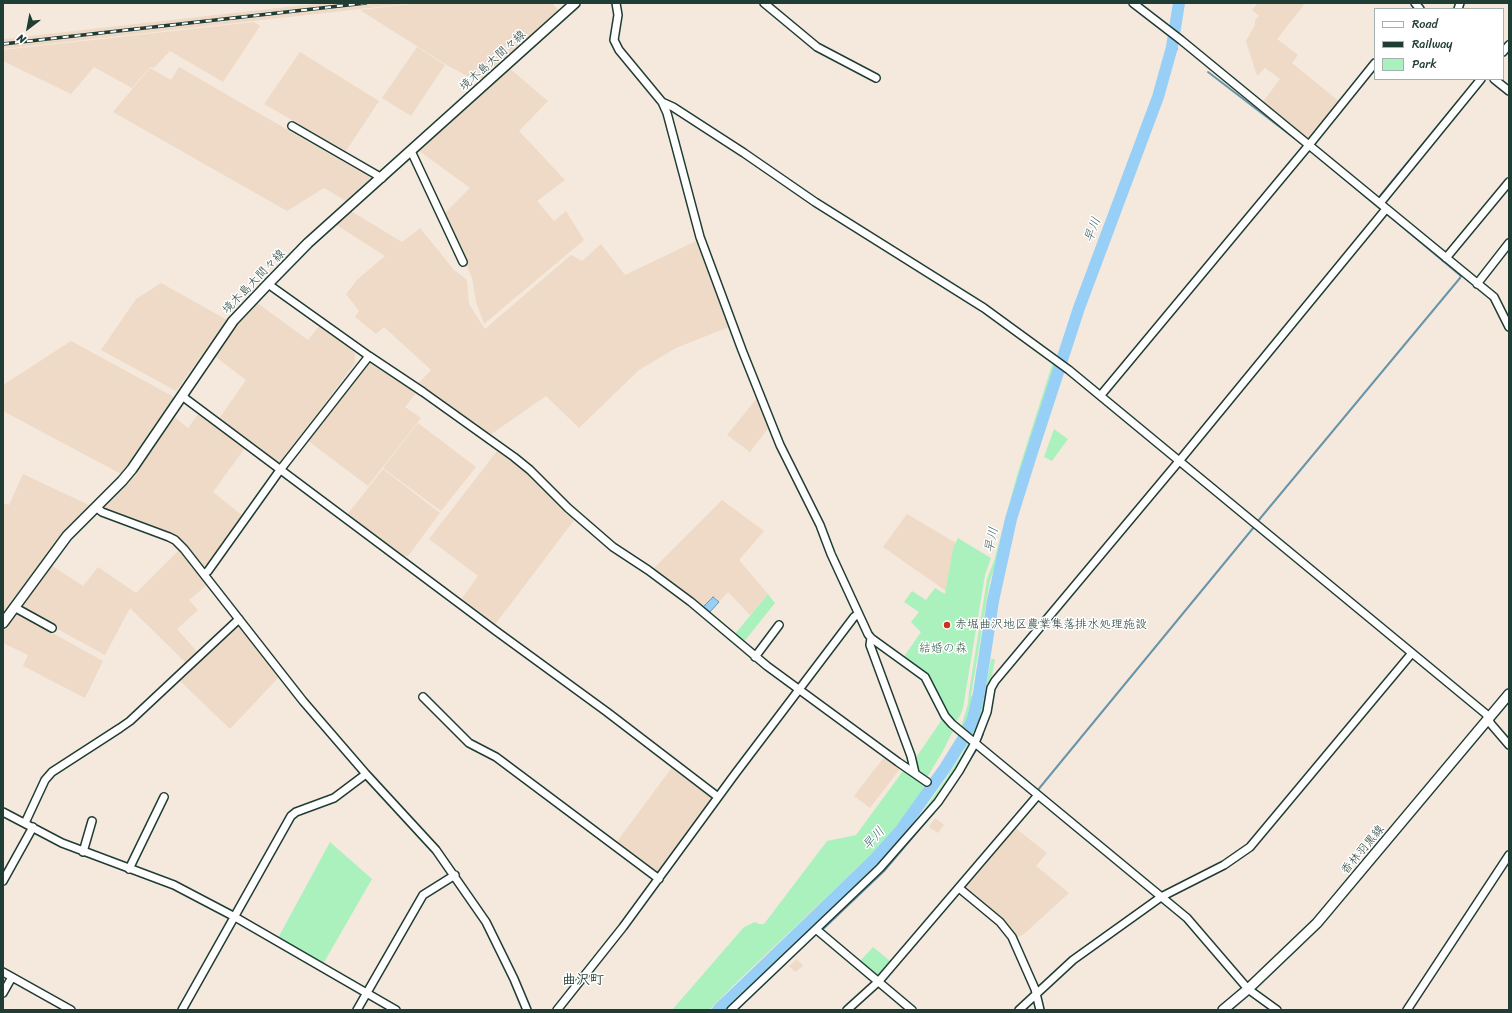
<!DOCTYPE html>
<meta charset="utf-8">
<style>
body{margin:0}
#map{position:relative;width:1512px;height:1013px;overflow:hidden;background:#f5e9dd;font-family:Sriracha,sans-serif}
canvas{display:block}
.frame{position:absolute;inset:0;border:4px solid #1f3d34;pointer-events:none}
.legend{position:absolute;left:1374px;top:8px;width:130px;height:72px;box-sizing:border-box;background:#fff;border:1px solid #a5b1ae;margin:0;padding:5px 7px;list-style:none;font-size:12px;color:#1f3d34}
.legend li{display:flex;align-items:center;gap:8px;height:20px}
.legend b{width:20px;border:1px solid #a5b1ae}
.north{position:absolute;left:8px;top:8px;width:40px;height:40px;-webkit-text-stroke:3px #fff;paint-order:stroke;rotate:212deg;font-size:11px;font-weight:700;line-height:16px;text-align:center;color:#1f3d34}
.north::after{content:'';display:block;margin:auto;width:14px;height:18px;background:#1f3d34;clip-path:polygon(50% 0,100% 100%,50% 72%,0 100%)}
</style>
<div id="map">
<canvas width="1512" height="1013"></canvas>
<div class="frame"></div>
<ul class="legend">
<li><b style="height:5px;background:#fff"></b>Road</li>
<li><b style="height:5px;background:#1f3d34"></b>Railway</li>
<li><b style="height:11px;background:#aaf1be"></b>Park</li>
</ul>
<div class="north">N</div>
</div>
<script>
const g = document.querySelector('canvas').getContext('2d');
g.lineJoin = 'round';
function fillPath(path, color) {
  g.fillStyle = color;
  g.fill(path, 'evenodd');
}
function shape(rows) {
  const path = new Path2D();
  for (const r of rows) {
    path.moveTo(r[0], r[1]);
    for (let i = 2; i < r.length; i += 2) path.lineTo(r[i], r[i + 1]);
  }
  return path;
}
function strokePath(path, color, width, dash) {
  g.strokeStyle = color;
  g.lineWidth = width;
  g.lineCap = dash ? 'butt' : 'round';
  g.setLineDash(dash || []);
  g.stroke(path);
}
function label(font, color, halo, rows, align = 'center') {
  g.font = font + ' Sriracha,"Klee One",sans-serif';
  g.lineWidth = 3;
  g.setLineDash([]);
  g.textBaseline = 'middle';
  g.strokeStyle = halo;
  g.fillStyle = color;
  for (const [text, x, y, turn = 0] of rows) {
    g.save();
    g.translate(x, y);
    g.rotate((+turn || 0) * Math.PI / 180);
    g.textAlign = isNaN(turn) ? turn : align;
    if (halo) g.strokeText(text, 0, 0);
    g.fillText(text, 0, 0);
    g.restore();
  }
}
const built = shape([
 [322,3,414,3,3,49,3,39],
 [419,3,552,3,559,11,483,79,475,75,473,79,445,64,360,10],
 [1258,3,1302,3,1304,5,1277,39,1298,55,1292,63,1341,103,1308,141,1262,103,1280,79,1265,68,1257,76,1246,41,1255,25,1255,20,1259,16,1252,10],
 [254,22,260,26,223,82,170,51,154,68,150,67,132,88,94,67,71,94,3,61,3,50],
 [417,47,445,65,411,116,382,98],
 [300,52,379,101,346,151,264,104],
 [179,67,371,178,371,179,346,201,324,188,287,211,113,112,150,68,171,80],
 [509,68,548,101,519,131,565,180,537,201,554,221,566,211,584,240,484,324,476,302,472,278,444,214,470,188,418,150],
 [351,211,402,242,420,228,454,270,467,280,469,304,485,329,571,255,582,261,601,244,625,275,696,241,729,327,676,348,639,370,579,428,546,396,490,435,418,384,431,370,384,327,376,334,355,317,359,311,346,294,358,279,385,256,335,224],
 [161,283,227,320,176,391,101,350,136,299],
 [256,302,308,340,320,325,355,353,355,363,279,465,218,420,246,380,213,355,235,325],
 [71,341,174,397,121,474,3,411,3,385],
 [367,362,417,392,405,407,421,418,368,486,307,440],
 [758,397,769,427,750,452,727,435],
 [199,413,245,448,213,492,243,516,204,568,180,539,167,532,104,509,103,506,124,488,146,459,173,416,188,428],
 [418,423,476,467,441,511,383,468],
 [497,451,525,470,542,489,575,519,494,626,460,601,478,576,429,539],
 [383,469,440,513,408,556,398,556,347,515],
 [23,474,89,505,52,549,3,612,3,503,9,505],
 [722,500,764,531,739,560,768,594,750,615,728,592,719,602,713,597,703,607,652,570],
 [907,514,956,543,953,548,946,591,883,547],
 [179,550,208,584,189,600,198,610,177,629,199,654,187,664,130,608,105,655,19,608,51,565,83,586,98,567,136,593],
 [16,613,103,661,85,698,23,666,28,655,3,643,3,631],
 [239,623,280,676,230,729,178,679],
 [885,756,899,767,899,770,870,808,854,796],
 [673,766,714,797,657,874,616,843],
 [935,818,944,825,938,833,929,827],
 [1014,827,1047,853,1036,866,1069,893,1024,934,1016,938,965,890,964,886],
 [797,959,803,966,795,972,789,966]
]);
const green = shape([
 [1054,363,1056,364,1020,475,1004,532,999,556,990,581,971,696,974,697,968,716,963,728,961,727,968,704,969,692,987,579,994,561,1017,475,1052,365],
 [1054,429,1068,439,1052,461,1044,457],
 [958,538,991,558,985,575,963,708,960,716,956,722,949,716,925,674,903,658,921,632,911,622,919,612,904,602,912,591,926,600,935,588,945,594,953,548],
 [768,594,775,603,743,643,734,635],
 [991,659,995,659,992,676,990,678,987,706,976,737,973,737,970,742,970,747,958,769,934,803,878,868,787,956,785,954,873,868,921,814,944,782,962,754,973,733,984,698],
 [943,718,953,731,943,751,926,779,920,773,915,759],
 [905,770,927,784,902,820,874,852,740,979,709,1010,672,1010,744,927,755,922,759,924,764,924,827,841,856,835,903,771],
 [330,842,372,879,323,964,278,938],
 [873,947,890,961,877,976,860,961]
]);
const water = shape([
 [713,597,719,602,709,613,703,607,713,597]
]);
const stream = shape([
 [1505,44,1509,40],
 [1172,47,1177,49],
 [1208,72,1302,144],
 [1311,151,1379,208],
 [1380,196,1459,100],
 [1258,521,1460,278,1461,276,1388,215],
 [980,741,983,734],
 [950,791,976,750],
 [1037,791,1254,527],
 [822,930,884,871,934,812]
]);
const river = shape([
 [718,1010,876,858,901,830,945,768,963,739,973,719,979,693,993,601,1011,519,1032,452,1079,308,1158,97,1172,47,1179,3]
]);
const minor = shape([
 [616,3,618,15,614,40,619,50,662,102,667,113,700,237,742,350,780,445,820,525,831,554,868,634,871,638,925,677,945,716,952,724,1187,918,1248,989,1277,1010],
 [764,3,817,47,876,78],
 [1133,3,1181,40,1494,297,1509,327],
 [1415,3,1420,9],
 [1458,9,1460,3],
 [1503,52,1509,45],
 [1494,79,1509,91],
 [662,102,673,107,744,153,815,202,984,308,1069,370,1486,714,1491,724,1509,745],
 [292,126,382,178],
 [411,151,463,262],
 [1380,203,1481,79],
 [1446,258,1509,182],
 [268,284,369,356,423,392,514,457,530,470,568,508,613,547,648,570,691,602,767,666,898,762,927,782],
 [1477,284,1509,243],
 [1101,395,1309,145,1375,63],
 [182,396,496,631,607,712,718,797],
 [96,507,102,512,169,537,175,540,184,549,303,701,366,774,436,850,486,922,514,979,527,1010],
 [204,574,208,571,280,470,369,356],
 [14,607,52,628],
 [871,638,870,645,911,756,915,773],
 [755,657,779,625],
 [423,697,469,743,496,757,659,879],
 [3,812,62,843,174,885,235,917,396,1010],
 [25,823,45,780,52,772,120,728,130,721,239,619],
 [83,852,92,821],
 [129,869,164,797],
 [3,881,33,827],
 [959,888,1000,922,1012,937,1035,989,1040,1010],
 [817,930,912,1010],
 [3,972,71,1010],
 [3,993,12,977],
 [182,1010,291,816,296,812,334,798,366,774],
 [357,1010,423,895,455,875],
 [557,1010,623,927,735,774,854,617,858,614],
 [731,1010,880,868,938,802,959,771,975,743,987,712,991,688,995,681,1180,460,1386,209],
 [847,1010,879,981,1038,795],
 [1019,1010,1073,960,1161,897,1224,865,1250,847,1412,653],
 [1407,1010,1509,855]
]);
const major = shape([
 [3,623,67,536,122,481,132,469,233,321,268,284,308,243,575,3],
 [1223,1010,1248,989,1317,923,1509,694]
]);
const rail = shape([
 [3,44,366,3]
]);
const markers = [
 [947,625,4,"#c8321e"]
];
const streetNames = [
 ["境木島大間々線",493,61,-42],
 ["境木島大間々線",254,282,-46],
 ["香林羽黒線",1363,850,-50]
];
const poiNames = [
 ["赤堀曲沢地区農業集落排水処理施設",955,625]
];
const parkNames = [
 ["結婚の森",943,649]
];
const waterNames = [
 ["早川",1093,230,-69],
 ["早川",992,540,-78],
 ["早川",874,839,-48]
];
const quarterNames = [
 ["曲沢町",583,980]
];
fillPath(built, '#eedac6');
fillPath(green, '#aaf1be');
fillPath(water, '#98cff7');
strokePath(water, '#6895a9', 1);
strokePath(stream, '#6895a9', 2);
strokePath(river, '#98cff7', 12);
strokePath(minor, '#1f3d34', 10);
strokePath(major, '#1f3d34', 12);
strokePath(minor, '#fff', 7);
strokePath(major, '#fff', 9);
strokePath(rail, '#1f3d34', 3.5);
strokePath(rail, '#fff', 2, [6]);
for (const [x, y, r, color] of markers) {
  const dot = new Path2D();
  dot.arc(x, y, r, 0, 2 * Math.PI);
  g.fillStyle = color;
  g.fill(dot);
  strokePath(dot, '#fff', 1.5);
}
label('12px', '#1f3d34', '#fff', streetNames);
label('12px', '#1f3d34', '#fff', poiNames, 'left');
label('12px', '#3b6150', '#fff', parkNames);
label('italic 13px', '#3d6265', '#fff', waterNames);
label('bold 14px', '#1f3d34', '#fff', quarterNames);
</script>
